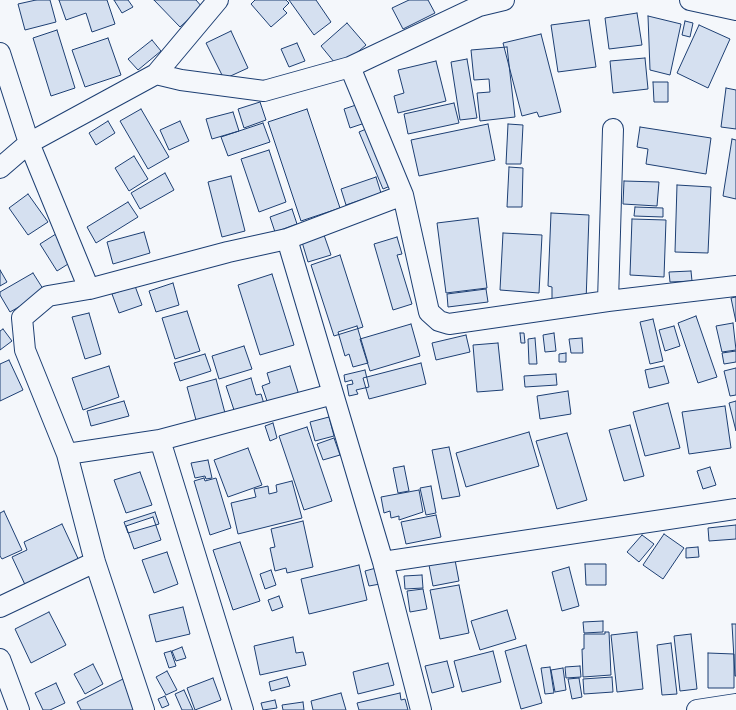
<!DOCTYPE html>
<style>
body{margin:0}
canvas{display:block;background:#f4f7fb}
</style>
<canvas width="736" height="710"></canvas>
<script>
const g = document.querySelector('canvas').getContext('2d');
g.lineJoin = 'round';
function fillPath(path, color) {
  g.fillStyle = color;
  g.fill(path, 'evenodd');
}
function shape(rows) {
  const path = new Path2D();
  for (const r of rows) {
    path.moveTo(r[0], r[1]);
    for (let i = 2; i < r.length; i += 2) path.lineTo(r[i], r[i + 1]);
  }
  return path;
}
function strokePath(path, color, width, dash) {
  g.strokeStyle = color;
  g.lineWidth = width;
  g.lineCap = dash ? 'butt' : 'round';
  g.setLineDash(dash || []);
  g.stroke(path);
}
const building = shape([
 [36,0,50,0,56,22,25,30,18,4,36,0],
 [59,0,107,0,115,24,92,32,86,13,66,20,59,0],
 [114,0,128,0,133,7,122,13,114,0],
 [154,0,196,0,202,7,180,27,154,0],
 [255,0,286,0,289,3,283,9,287,13,271,27,251,4,255,0],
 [289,0,316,0,331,22,314,35,289,0],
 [409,0,428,0,435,13,403,29,392,8,409,0],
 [637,13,642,45,609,49,605,18,637,13],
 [648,16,681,24,670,75,650,70,648,16],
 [589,20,596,67,558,72,551,25,589,20],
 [685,21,693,23,690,37,682,35,685,21],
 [347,23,366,45,339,68,321,46,347,23],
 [699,25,730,39,708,88,677,73,699,25],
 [57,30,75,88,51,96,33,38,57,30],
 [231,31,248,68,224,79,206,43,231,31],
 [541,34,561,112,539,117,537,112,522,116,503,43,541,34],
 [108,38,121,75,85,87,72,50,108,38],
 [152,40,161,51,138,70,128,59,152,40],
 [297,43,305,61,289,67,281,49,297,43],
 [507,47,515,117,480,121,477,93,490,92,489,79,474,80,471,50,507,47],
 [645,58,648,89,613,93,610,61,645,58],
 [467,59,477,118,460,120,451,62,467,59],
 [436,61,446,101,398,113,394,96,404,93,398,70,436,61],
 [653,82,668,82,668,102,654,102,653,82],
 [726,88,736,90,736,129,721,127,726,88],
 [260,102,266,120,244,128,238,109,260,102],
 [362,103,368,122,350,128,344,109,362,103],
 [454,103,459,123,408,134,404,114,454,103],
 [141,109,169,157,148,169,120,121,141,109],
 [307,109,340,208,301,221,268,122,307,109],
 [233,112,239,131,212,139,206,119,233,112],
 [108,121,115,133,96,145,89,133,108,121],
 [180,121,189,141,169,150,160,130,180,121],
 [263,123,270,142,228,156,221,137,263,123],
 [488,124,495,160,419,176,411,140,488,124],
 [508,124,523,125,521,164,506,164,508,124],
 [371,127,395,184,383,189,359,132,371,127],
 [640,127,711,138,706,174,646,164,648,149,637,147,640,127],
 [732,139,736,140,736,199,723,196,732,139],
 [269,150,286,202,259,212,241,159,269,150],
 [134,156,148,179,129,191,115,168,134,156],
 [509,167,523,168,522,207,507,207,509,167],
 [165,173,174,190,140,209,131,193,165,173],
 [231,176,245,231,222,237,208,182,231,176],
 [376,177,381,193,346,205,341,189,376,177],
 [624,181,659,182,657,206,623,204,624,181],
 [677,185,711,187,708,253,675,252,677,185],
 [28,194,48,222,28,235,9,208,28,194],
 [128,202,138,217,96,243,87,227,128,202],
 [635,207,663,208,663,217,634,216,635,207],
 [292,209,297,224,275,232,270,217,292,209],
 [551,213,589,215,586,302,552,300,552,287,548,286,551,213],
 [478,218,487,288,446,293,437,223,478,218],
 [632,219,666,220,664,277,630,275,632,219],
 [59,232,76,259,57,271,40,244,59,232],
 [144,232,150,253,113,264,107,242,144,232],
 [503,233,542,235,539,293,500,290,503,233],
 [324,235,331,255,308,262,302,242,324,235],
 [397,237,402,254,397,255,412,304,393,310,374,244,397,237],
 [340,255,363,327,334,336,311,265,340,255],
 [0,270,7,282,0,286,0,270],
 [691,271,692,281,670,282,669,272,691,271],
 [33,273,45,292,10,312,0,295,0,292,33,273],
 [272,274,294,345,260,355,238,285,272,274],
 [173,283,179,305,156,312,149,291,173,283],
 [135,286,142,305,119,313,112,294,135,286],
 [486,289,488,302,448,307,447,294,486,289],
 [736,297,736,322,731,298,736,297],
 [187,311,200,351,175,359,162,318,187,311],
 [89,313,101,354,85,359,72,317,89,313],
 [696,316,717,377,698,383,678,323,696,316],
 [653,319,663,361,650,364,640,322,653,319],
 [733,323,736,350,722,352,716,326,733,323],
 [411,324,420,356,370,371,360,339,411,324],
 [357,326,368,363,353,367,349,354,345,356,338,332,357,326],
 [674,326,680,346,665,351,659,330,674,326],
 [3,329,12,341,0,350,0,331,3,329],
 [520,333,524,333,525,343,521,343,520,333],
 [554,333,556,351,545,352,543,335,554,333],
 [466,335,470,352,436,360,432,343,466,335],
 [535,338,537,364,529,364,528,339,535,338],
 [582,338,583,353,571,353,569,339,582,338],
 [498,343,503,390,477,392,473,345,498,343],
 [244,346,252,369,219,379,212,356,244,346],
 [736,351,736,362,724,364,722,353,736,351],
 [566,353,566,362,559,362,559,354,566,353],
 [205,354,211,371,180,381,174,363,205,354],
 [9,360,23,390,0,401,0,364,9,360],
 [421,363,426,384,369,399,363,378,421,363],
 [109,366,119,397,83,410,72,378,109,366],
 [290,366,299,395,268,404,262,386,270,383,267,373,290,366],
 [664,366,669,383,649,388,645,370,664,366],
 [736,368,736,395,730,396,724,371,736,368],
 [365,370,369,387,356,390,358,394,349,396,347,385,353,384,352,380,345,382,344,375,365,370],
 [556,374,557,385,525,387,524,376,556,374],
 [251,378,256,395,261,394,265,407,236,416,226,386,251,378],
 [216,379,225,413,196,420,187,387,216,379],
 [568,391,571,414,540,419,537,396,568,391],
 [124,401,129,416,91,426,87,411,124,401],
 [736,401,736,431,729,403,736,401],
 [668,403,680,448,645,456,633,412,668,403],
 [725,406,731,448,689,454,682,412,725,406],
 [329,417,334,436,315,441,310,422,329,417],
 [273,423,277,438,270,441,265,426,273,423],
 [630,425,644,476,624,481,609,430,630,425],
 [307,427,332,501,304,510,279,436,307,427],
 [529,432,539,466,466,487,456,453,529,432],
 [567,433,587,500,557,509,536,441,567,433],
 [334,438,340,455,323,460,317,444,334,438],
 [449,447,460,496,442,499,432,450,449,447],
 [248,448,262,485,228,497,214,460,248,448],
 [208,460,212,478,206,479,205,476,195,478,191,463,208,460],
 [404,466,409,491,398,493,393,468,404,466],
 [710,467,716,485,703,489,697,471,710,467],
 [140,472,152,505,126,513,114,480,140,472],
 [204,478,205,481,216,478,231,528,210,535,194,481,204,478],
 [292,481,302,518,238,534,231,503,256,497,254,489,268,486,269,494,277,492,276,485,292,481],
 [431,486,436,513,426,515,420,488,431,486],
 [419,490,423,512,399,520,399,516,391,518,390,511,384,513,381,497,419,490],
 [4,511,22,550,2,559,0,556,0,513,4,511],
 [155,512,159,524,128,533,124,522,155,512],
 [436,515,441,537,406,544,401,522,436,515],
 [153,517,161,540,134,549,126,526,153,517],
 [303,521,313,567,287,573,286,568,275,571,270,548,275,547,271,529,303,521],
 [62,524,81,565,28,591,12,557,27,550,24,542,62,524],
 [736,525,736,539,709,541,708,528,736,525],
 [664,534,684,548,663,579,643,565,664,534],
 [642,535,654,544,639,562,627,552,642,535],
 [240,542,260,601,233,610,213,550,240,542],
 [698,547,699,557,686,558,686,548,698,547],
 [167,552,178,584,154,593,142,560,167,552],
 [455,560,459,581,433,586,429,565,455,560],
 [585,564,606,564,606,585,586,585,585,564],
 [359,565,367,600,309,614,301,579,359,565],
 [569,567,579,606,562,611,552,572,569,567],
 [376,568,380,584,369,586,365,571,376,568],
 [271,570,276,585,265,589,260,574,271,570],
 [422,575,423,588,405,589,404,576,422,575],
 [459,585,469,633,440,639,430,590,459,585],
 [423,589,427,609,410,612,407,591,423,589],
 [279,596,283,607,272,611,268,600,279,596],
 [183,607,190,634,156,642,149,615,183,607],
 [507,610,516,639,480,650,471,621,507,610],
 [49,612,66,645,31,663,15,629,49,612],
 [603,621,603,632,584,633,583,622,603,621],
 [732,624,736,624,736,676,735,676,732,624],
 [605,632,609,632,611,675,583,677,582,649,584,649,584,634,605,634,605,632],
 [637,632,643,689,617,692,611,635,637,632],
 [691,634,697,689,680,691,674,636,691,634],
 [293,637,296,653,303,652,306,665,260,675,254,646,293,637],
 [671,643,677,694,662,695,657,645,671,643],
 [526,645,542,703,521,709,505,651,526,645],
 [182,647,186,658,176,661,172,651,182,647],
 [171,651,176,666,169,668,164,653,171,651],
 [493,651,501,682,462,692,454,661,493,651],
 [708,653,734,654,734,688,708,688,708,653],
 [447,661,454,687,432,693,425,666,447,661],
 [388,663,394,685,358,694,353,672,388,663],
 [93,664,103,684,85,694,74,674,93,664],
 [580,666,581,677,566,678,565,667,580,666],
 [550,667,554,693,545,694,541,668,550,667],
 [563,668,566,690,555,692,551,670,563,668],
 [167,671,177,690,166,695,156,677,167,671],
 [287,677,290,686,271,691,269,682,287,677],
 [612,677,613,692,584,694,583,679,612,677],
 [213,678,221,700,195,710,187,688,213,678],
 [579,678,582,697,572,699,568,679,579,678],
 [123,679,134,710,81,710,77,702,123,679],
 [56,683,65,703,50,710,43,710,35,693,56,683],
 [184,690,193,710,182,710,175,694,184,690],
 [341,693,346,710,313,710,311,701,341,693],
 [400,693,401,700,405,699,408,710,359,710,357,703,400,693],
 [165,696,169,705,162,708,158,699,165,696],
 [275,700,277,708,263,710,261,703,275,700],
 [303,702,304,710,283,710,282,705,303,702]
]);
const minor = shape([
 [690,0,736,10],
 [0,53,29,143,89,289],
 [350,67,403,195,429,312,439,321,449,324,608,301,736,286],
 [156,74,181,80,264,91,350,67,479,6,504,0],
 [0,168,29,143,156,74,218,0],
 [287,239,383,562,421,710],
 [608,301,613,129],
 [160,440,243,710],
 [67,454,160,440,333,394],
 [383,562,736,509],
 [0,607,95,562],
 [0,659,19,710],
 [144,710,95,562,67,454,25,350,22,318,48,296,89,289,228,252,287,239,403,195],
 [697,710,736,704]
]);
fillPath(building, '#d5e0f0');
strokePath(building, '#1d3f73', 1);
strokePath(minor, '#1d3f73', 22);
strokePath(minor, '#f4f7fb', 20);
</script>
